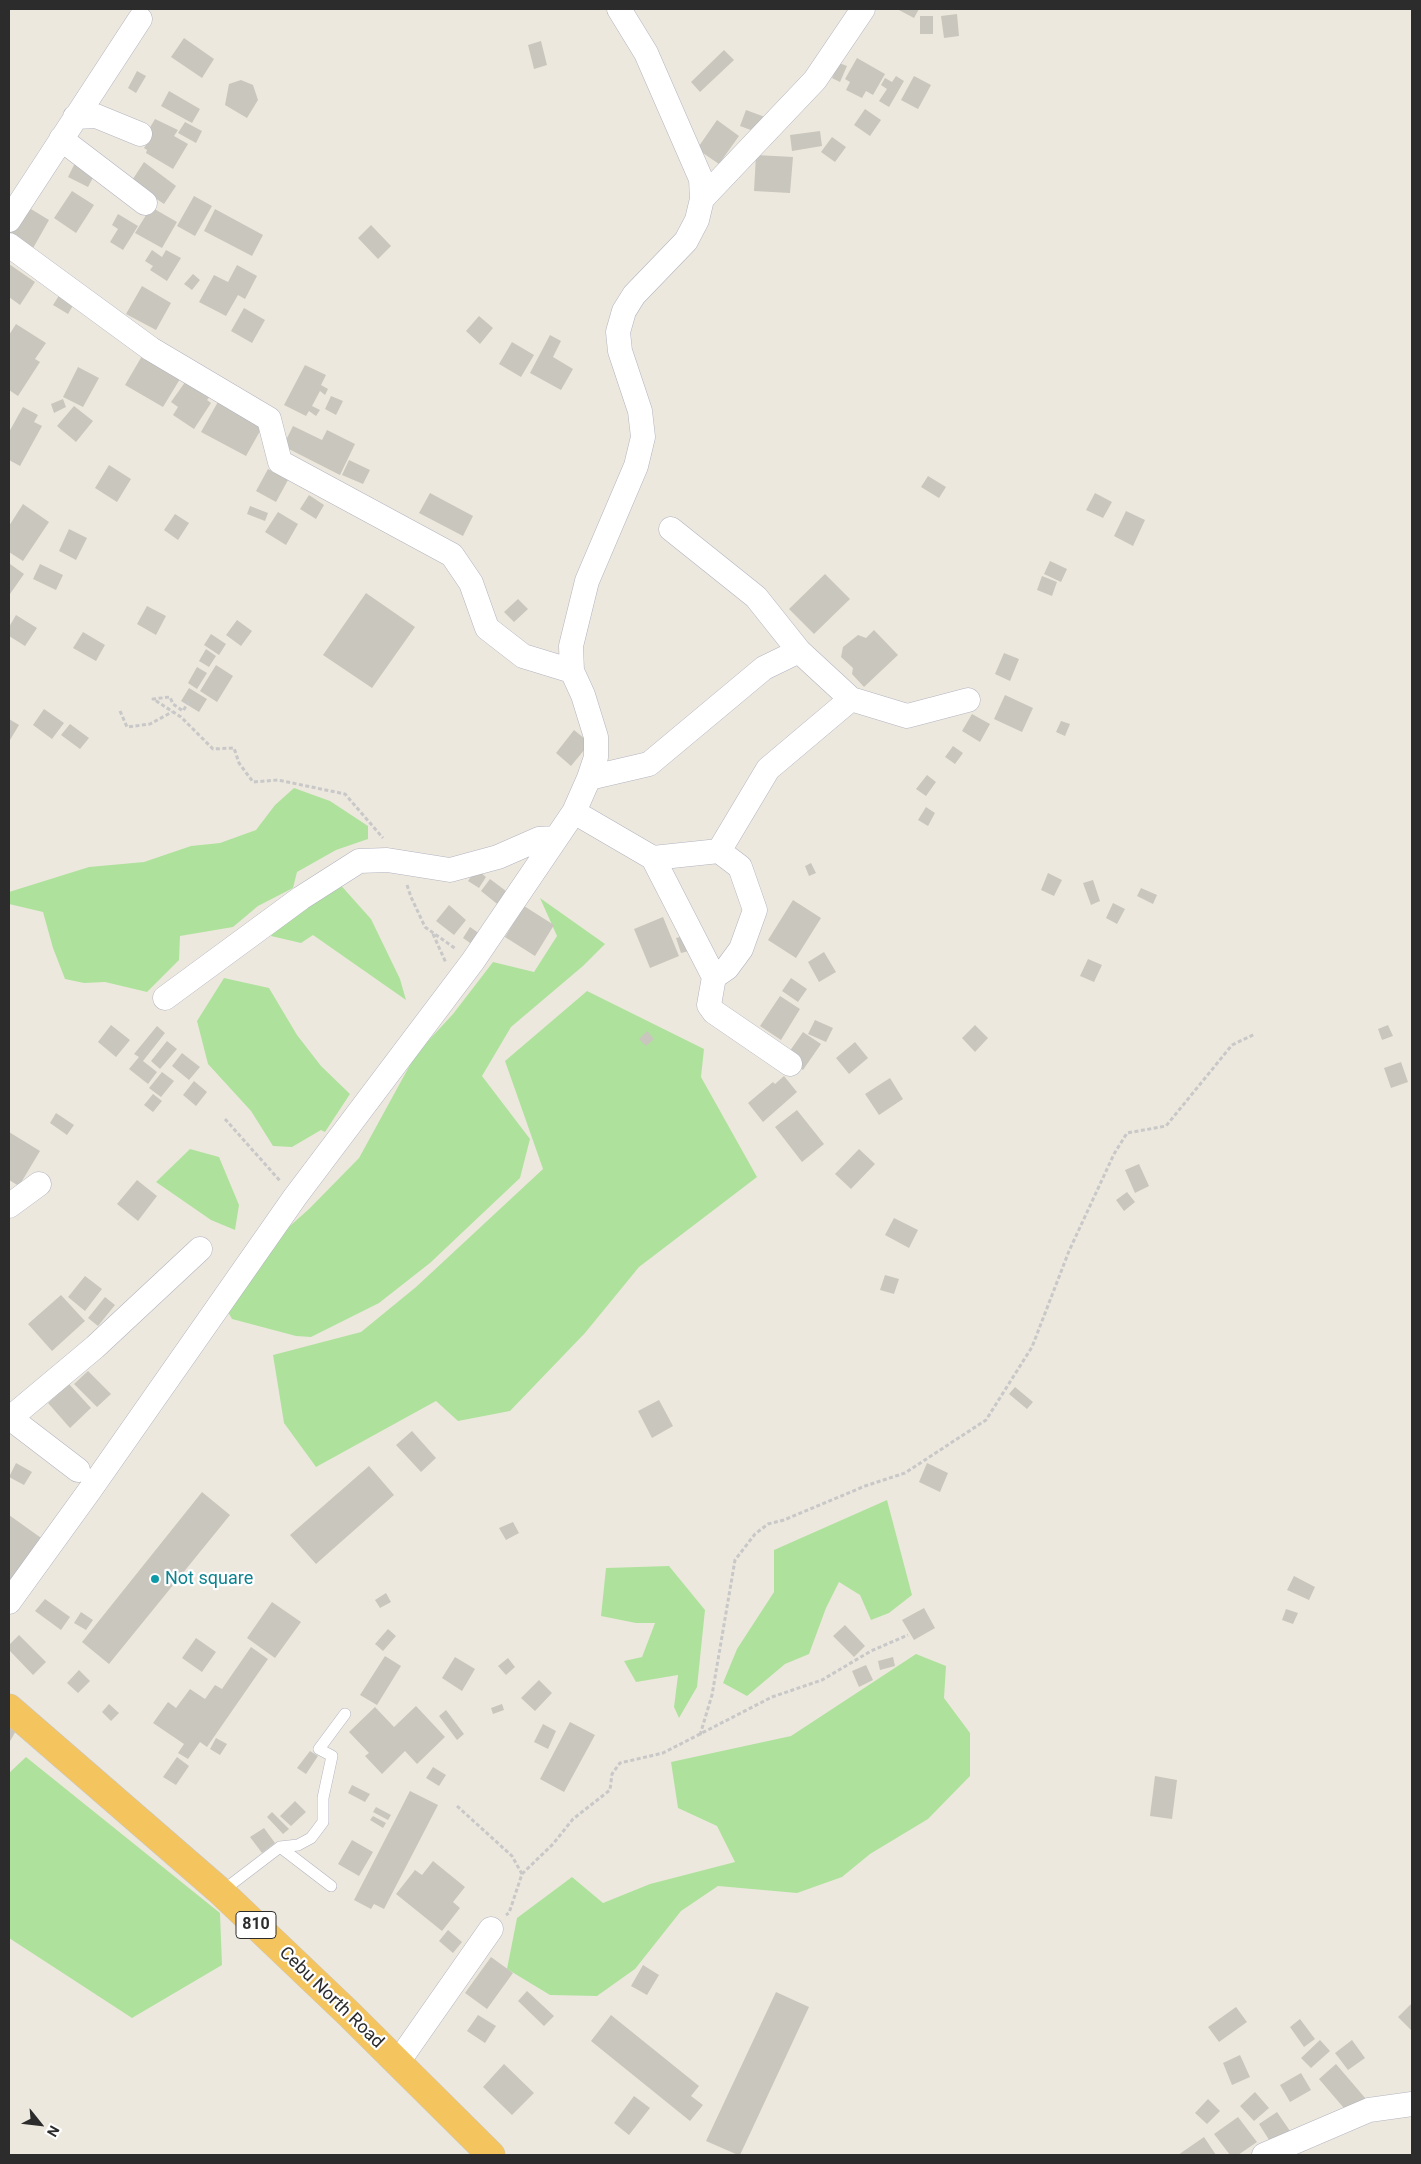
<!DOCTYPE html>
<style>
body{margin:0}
#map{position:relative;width:1421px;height:2164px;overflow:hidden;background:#ede8de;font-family:Roboto,sans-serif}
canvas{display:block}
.frame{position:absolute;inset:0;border:10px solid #2c2c2c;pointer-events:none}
.north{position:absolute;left:15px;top:2099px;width:50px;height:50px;-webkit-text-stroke:4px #fff;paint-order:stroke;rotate:119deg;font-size:14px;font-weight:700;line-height:20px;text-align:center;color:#2c2c2c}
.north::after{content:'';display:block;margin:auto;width:18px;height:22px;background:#2c2c2c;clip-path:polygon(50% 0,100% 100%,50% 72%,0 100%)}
</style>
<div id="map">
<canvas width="1421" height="2164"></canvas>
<div class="frame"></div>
<div class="north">N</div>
</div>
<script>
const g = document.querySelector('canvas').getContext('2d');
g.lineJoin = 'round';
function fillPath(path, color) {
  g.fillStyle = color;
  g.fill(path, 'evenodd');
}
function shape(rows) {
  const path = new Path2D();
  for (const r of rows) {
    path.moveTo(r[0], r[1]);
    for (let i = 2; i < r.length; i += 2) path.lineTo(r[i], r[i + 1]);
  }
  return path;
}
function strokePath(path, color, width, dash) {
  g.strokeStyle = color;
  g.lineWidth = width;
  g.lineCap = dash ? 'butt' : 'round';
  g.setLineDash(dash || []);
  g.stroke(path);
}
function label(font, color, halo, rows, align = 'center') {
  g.font = font + ' Roboto,sans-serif';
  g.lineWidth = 4.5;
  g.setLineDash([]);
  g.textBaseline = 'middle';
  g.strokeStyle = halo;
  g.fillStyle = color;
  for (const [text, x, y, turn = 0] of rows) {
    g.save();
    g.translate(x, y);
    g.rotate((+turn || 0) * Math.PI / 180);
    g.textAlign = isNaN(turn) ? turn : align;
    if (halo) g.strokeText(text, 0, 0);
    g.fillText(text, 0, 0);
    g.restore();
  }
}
const green = shape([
 [294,788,330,801,368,826,368,839,336,850,297,872,293,888,258,906,233,927,180,936,179,960,147,992,105,982,84,983,65,979,53,948,43,912,9,904,9,892,89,867,144,862,191,846,220,843,256,830,275,805],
 [337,881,371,919,400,979,406,1000,313,935,301,943,271,936,298,901],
 [540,898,605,944,583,966,511,1027,482,1076,530,1139,520,1178,430,1263,379,1303,311,1337,296,1336,232,1319,222,1302,274,1240,309,1209,359,1158,416,1054,453,1014,493,962,534,972,557,936],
 [224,978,269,988,297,1035,321,1066,350,1094,325,1132,321,1130,292,1147,273,1146,251,1111,208,1064,197,1021],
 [587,991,704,1049,701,1077,757,1177,639,1267,585,1333,510,1411,458,1421,436,1401,316,1467,284,1423,273,1355,361,1332,416,1287,543,1169,505,1061],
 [190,1149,219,1157,239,1205,235,1230,211,1220,156,1182],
 [887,1500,912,1595,889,1613,871,1620,860,1595,839,1582,826,1608,809,1654,785,1664,747,1696,723,1683,737,1649,774,1592,774,1550],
 [669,1566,705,1610,697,1687,679,1718,674,1707,678,1675,636,1682,624,1661,642,1657,655,1623,636,1623,601,1616,606,1568],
 [916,1654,946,1666,944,1698,970,1733,970,1776,928,1819,870,1854,842,1877,797,1893,718,1886,681,1911,635,1969,597,1996,550,1995,507,1969,517,1918,572,1877,603,1903,650,1884,735,1862,717,1826,678,1808,671,1762,791,1736],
 [26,1757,220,1913,222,1965,132,2018,9,1938,9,1773]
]);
const building = shape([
 [897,9,919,9,914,18],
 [957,14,959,36,944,38,941,16],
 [920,16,933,16,933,34,920,34],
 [184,38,214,59,202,78,171,57],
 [541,41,547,65,534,69,528,45],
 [724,50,734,60,700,92,691,82],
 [857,58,885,74,873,95,866,91,862,98,846,90,850,82,845,79],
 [839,63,847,66,840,82,832,78],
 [137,71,146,76,136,93,128,88],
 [896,76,904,81,889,107,879,101,887,89,881,85,885,78,892,82],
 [914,76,931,85,918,109,901,100],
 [241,80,253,85,258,100,247,118,225,105,229,84],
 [169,91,200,109,192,123,161,106],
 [865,109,881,120,870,136,854,125],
 [746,110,765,117,759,133,740,126],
 [155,119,178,130,174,136,188,144,173,169,146,153,147,150,144,148,150,139,145,136],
 [717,120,739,136,719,164,697,149],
 [185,122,202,131,196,143,178,133],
 [820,131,822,146,792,151,790,135],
 [832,137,846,147,835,162,821,152],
 [756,155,793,157,790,193,754,191],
 [77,159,97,170,88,187,68,177],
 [144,162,176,186,164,204,131,182],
 [72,191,94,205,76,233,54,218],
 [194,196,212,206,195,236,177,226],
 [21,203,49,220,32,250,9,237,9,225],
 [151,207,177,222,162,248,135,233],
 [215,209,263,235,252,256,204,231],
 [118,214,138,226,123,250,110,242,118,229,112,225],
 [371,225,391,246,378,259,358,238],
 [152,250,162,257,166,250,181,258,167,281,150,270,153,266,145,261],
 [9,264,35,282,20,305,9,297],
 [237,265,257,276,245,299,238,295,226,316,199,302,214,275,228,282],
 [193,274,200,280,192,290,184,284],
 [142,286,171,303,156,330,126,314],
 [60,294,75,302,68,314,53,305],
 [244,308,265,320,252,343,231,331],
 [479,316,493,328,480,344,466,331],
 [16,324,46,343,35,359,40,362,18,396,9,390,9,335],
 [550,335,561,341,553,357,573,369,561,390,530,373],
 [512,342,534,355,521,377,499,364],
 [142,356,180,379,163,407,125,385],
 [305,365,326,375,321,385,328,389,325,395,320,391,312,406,320,410,316,416,309,411,306,416,284,405],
 [78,367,99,378,83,407,63,397],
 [188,378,212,394,207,400,211,403,194,429,173,415,178,407,171,402],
 [331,396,343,401,336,415,325,409],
 [63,399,66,407,54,413,51,404],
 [219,400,264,424,246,456,201,432],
 [74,406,93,421,76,442,57,426],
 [23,407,38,415,34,422,42,426,20,466,9,460,9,432],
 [293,426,322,440,327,430,355,444,340,475,283,446],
 [349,460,370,470,363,484,342,475],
 [109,465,131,479,117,502,95,488],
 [268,469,288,480,276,502,256,491],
 [928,476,946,487,939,498,921,487],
 [430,493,473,516,463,536,419,513],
 [1095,493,1112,502,1103,518,1086,510],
 [309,495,324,505,316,519,300,509],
 [23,504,49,522,23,561,9,552,9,526],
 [250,506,268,513,265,521,247,514],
 [1126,511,1145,520,1133,546,1114,536],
 [278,512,298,524,286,545,265,532],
 [175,514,189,523,178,540,164,530],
 [69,529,87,538,76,560,59,551],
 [1050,561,1067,569,1061,582,1044,574],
 [10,564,24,574,10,594,9,593],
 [40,564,63,575,56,590,33,579],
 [825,574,850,599,814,634,789,609],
 [1042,576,1057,582,1052,596,1037,590],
 [366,593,415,627,372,688,323,655],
 [518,599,528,609,514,622,504,612],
 [147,606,166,616,156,635,137,624],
 [16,615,37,628,25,646,9,636,9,627],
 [237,620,252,631,241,646,226,635],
 [874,630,898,655,864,687,852,674,853,668,841,657,843,647,858,635,866,638],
 [83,632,105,645,96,661,73,648],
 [211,634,226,644,219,655,204,645],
 [206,649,216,656,209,667,199,661],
 [1004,653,1019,659,1010,681,995,674],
 [216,665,233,676,217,702,200,691],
 [197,667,207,673,197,689,188,683],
 [189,688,207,699,199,712,181,701],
 [1005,695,1033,708,1022,732,994,719],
 [44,709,64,723,52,739,33,725],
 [972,714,990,724,980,742,962,731],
 [9,719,19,725,10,740,9,740],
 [1061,721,1070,724,1065,736,1056,732],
 [70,724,89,738,80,749,61,735],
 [574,730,590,743,571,766,556,753],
 [953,746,963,753,955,764,945,757],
 [927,775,936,782,926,796,916,789],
 [926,807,935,813,928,826,918,820],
 [811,863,816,873,809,876,805,866],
 [476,869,486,877,479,888,468,881],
 [1048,873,1062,880,1054,896,1041,890],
 [490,879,510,894,501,907,481,891],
 [1093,880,1100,901,1091,905,1083,883],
 [1141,888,1157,895,1153,904,1137,896],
 [793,900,821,918,796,958,768,940],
 [1113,903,1125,909,1117,924,1106,918],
 [449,905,466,920,454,935,436,921],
 [524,906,554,925,535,956,505,937],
 [663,917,679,956,650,968,634,929],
 [470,927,483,936,476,947,463,938],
 [684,936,689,951,681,953,676,938],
 [824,952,836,972,819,982,808,962],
 [1088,959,1102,965,1094,982,1080,976],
 [791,978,807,989,798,1002,782,991],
 [780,996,800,1009,781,1040,760,1026],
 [815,1020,833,1028,826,1042,808,1034],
 [111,1025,130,1040,116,1057,98,1042],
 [975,1025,988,1038,975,1052,962,1038],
 [1388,1025,1393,1036,1382,1040,1378,1029],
 [157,1026,165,1033,143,1061,157,1072,148,1084,129,1069,139,1057,134,1054],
 [647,1031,654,1039,646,1046,639,1039],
 [803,1032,821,1044,803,1070,785,1058],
 [167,1041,177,1049,160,1069,151,1061],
 [855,1042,868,1058,849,1074,836,1058],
 [182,1053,200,1067,189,1080,172,1066],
 [1401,1062,1408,1082,1391,1088,1384,1068],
 [162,1072,174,1081,161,1097,149,1088],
 [784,1076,797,1092,763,1122,748,1103,773,1082,775,1084],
 [890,1078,903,1099,879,1115,865,1094],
 [194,1081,207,1092,196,1106,183,1095],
 [153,1094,162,1101,153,1112,144,1105],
 [797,1110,824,1144,802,1162,775,1127],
 [56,1113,74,1125,67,1135,50,1123],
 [9,1132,40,1151,19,1186,9,1180],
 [859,1149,875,1164,851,1189,835,1174],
 [1139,1164,1149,1186,1135,1193,1125,1170],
 [137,1180,157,1196,138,1221,117,1204],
 [1127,1192,1135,1202,1124,1211,1116,1200],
 [894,1218,918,1230,909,1248,885,1235],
 [885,1275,899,1279,894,1294,880,1290],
 [85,1276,102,1289,85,1311,68,1297],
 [61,1295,85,1321,52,1351,28,1324],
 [105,1297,115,1305,98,1326,88,1318],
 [88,1371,111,1394,97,1407,74,1384],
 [69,1384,91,1408,70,1428,48,1403],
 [1015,1387,1033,1402,1027,1409,1009,1394],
 [659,1400,673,1426,652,1438,638,1411],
 [412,1431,436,1458,421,1472,396,1445],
 [16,1463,32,1472,24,1485,9,1477],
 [927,1463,948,1473,940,1492,919,1482],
 [369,1466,394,1495,316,1564,290,1535],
 [202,1492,230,1515,109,1664,82,1642],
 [9,1515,44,1540,9,1585],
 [513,1522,519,1533,506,1540,499,1528],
 [1294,1576,1315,1587,1309,1600,1287,1590],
 [386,1593,391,1602,380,1608,375,1600],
 [45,1599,70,1617,61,1630,35,1611],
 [272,1602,301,1622,275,1658,247,1638],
 [924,1608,935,1628,914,1640,902,1620],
 [1286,1609,1298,1613,1293,1624,1282,1620],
 [81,1612,93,1620,86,1630,74,1623],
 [845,1625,865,1646,854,1657,833,1636],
 [388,1629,396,1636,383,1651,375,1644],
 [19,1635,46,1662,33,1675,9,1650,9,1645],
 [196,1638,216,1652,202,1672,182,1658],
 [251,1647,268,1659,207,1747,200,1742,188,1759,178,1753,184,1744,153,1723,168,1702,176,1708,190,1689,205,1699,215,1685,222,1689],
 [385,1656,401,1666,377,1705,360,1695],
 [455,1657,475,1669,462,1691,442,1678],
 [893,1657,895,1666,880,1670,878,1661],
 [508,1658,515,1667,506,1675,498,1666],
 [866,1665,873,1680,859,1687,852,1671],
 [79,1670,90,1681,78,1693,67,1683],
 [539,1680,552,1693,535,1711,521,1698],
 [109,1704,119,1713,111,1721,102,1712],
 [502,1704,504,1710,493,1714,491,1708],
 [416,1706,445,1737,417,1764,405,1751,382,1774,365,1756,369,1753,349,1732,375,1707,394,1727],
 [446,1710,464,1734,457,1740,439,1716],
 [570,1722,595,1735,564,1792,540,1779],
 [543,1724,556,1731,548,1749,534,1742],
 [9,1725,17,1729,9,1743],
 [216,1738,227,1744,220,1755,210,1749],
 [310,1751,318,1756,306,1774,297,1768],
 [177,1757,189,1766,176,1785,163,1777],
 [433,1767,446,1775,439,1786,426,1778],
 [1155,1776,1177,1780,1172,1819,1150,1816],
 [352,1785,370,1794,365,1802,348,1793],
 [410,1791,438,1805,384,1909,374,1904,371,1909,354,1900],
 [295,1801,306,1812,291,1826,280,1816],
 [376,1807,391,1815,388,1820,373,1812],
 [272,1812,289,1829,283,1834,267,1817],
 [373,1816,386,1823,383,1828,370,1820],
 [264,1828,275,1843,262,1853,250,1837],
 [352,1840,373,1852,359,1876,338,1864],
 [433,1861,465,1887,453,1902,460,1908,442,1931,396,1894,415,1870,422,1875],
 [448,1930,462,1942,453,1953,439,1941],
 [491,1957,513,1973,487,2009,465,1993],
 [643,1965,659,1975,647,1995,631,1986],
 [527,1991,554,2016,544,2026,518,2001],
 [776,1992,809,2007,740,2155,738,2155,706,2141],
 [1412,2003,1412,2031,1398,2017],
 [1236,2007,1247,2022,1219,2042,1208,2027],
 [478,2015,496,2026,485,2043,467,2031],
 [611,2015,699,2086,691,2096,703,2105,690,2121,591,2041],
 [1300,2019,1315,2039,1304,2047,1290,2027],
 [1320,2040,1330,2051,1311,2068,1301,2058],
 [1352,2040,1365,2058,1348,2070,1335,2053],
 [1240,2055,1250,2077,1232,2085,1223,2063],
 [504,2064,534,2093,512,2115,483,2087],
 [1336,2064,1366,2099,1349,2114,1319,2079],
 [1301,2073,1311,2090,1290,2102,1280,2085],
 [1255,2092,1269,2108,1254,2121,1240,2106],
 [634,2096,650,2108,629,2135,614,2123],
 [1208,2099,1220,2111,1207,2124,1195,2113],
 [1277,2112,1290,2131,1271,2143,1259,2124],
 [1238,2117,1257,2142,1238,2155,1230,2155,1214,2134],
 [1204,2137,1216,2155,1178,2155]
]);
const path = shape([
 [189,701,183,711,173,704,170,697,153,699,181,717,213,749,234,748,239,763,253,782,278,780,345,794,383,838],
 [120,711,127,727,150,724,172,712],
 [407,885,411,897,425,927,456,949],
 [433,934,446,963],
 [225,1119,281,1182],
 [700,1735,712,1695,735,1560,755,1534,768,1524,784,1520,865,1486,905,1473,986,1420,1032,1347,1069,1251,1114,1154,1127,1133,1166,1126,1232,1045,1255,1034],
 [457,1806,512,1856,522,1874,509,1913,506,1915],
 [522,1874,553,1844,573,1819,610,1790,612,1774,620,1763,663,1753,772,1697,822,1680,871,1651,908,1635]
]);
const service = shape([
 [280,1847,331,1886],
 [221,1892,280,1847,298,1845,311,1838,323,1822,323,1798,332,1756,319,1749,345,1714]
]);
const minor = shape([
 [75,117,96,116,140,134],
 [61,139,145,203],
 [702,199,815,80,863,9],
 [9,220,140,19],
 [9,245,151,349,269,419,280,462,452,555,471,583,487,628,523,656,572,671],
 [671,529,756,597,799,651,851,699,907,716,968,700],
 [589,778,649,764,764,668,799,651],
 [574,812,653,858,714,977,709,1005,714,1012,790,1064],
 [719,851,768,769,851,699],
 [653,858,719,851,740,867,755,910,741,949,727,968,714,977],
 [165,998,301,898,359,861,387,860,450,870,498,857,539,839,555,838],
 [9,1206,39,1184],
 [10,1418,78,1470],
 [9,1419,95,1347,200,1249],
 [9,1602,90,1490,295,1197,473,961,574,812,589,778,596,757,596,737,583,695,572,671,571,646,587,581,636,466,643,437,640,411,620,351,618,332,624,311,634,295,686,241,697,220,702,199,701,179,646,53,619,9],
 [398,2062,491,1929],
 [1264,2155,1369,2110,1412,2104]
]);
const trunk = shape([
 [9,1708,221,1892,348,2013,491,2155]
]);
const markers = [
 [155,1579,5,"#0f9aa8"]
];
const shields = [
 [256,1925,40]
];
const shieldNames = [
 ["810",256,1925]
];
const cultureNames = [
 ["Not square",165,1579]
];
const streetNames = [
 ["Cebu North Road",331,1998,44]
];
fillPath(green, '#aee29c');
fillPath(building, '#c9c6bd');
strokePath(service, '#b2b3bf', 12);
strokePath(minor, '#b2b3bf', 25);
strokePath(trunk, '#c8c8c8', 29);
strokePath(path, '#c8c8c8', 3, [4, 2.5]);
strokePath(service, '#fff', 11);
strokePath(minor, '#fff', 24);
strokePath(trunk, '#f4c45e', 28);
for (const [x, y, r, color] of markers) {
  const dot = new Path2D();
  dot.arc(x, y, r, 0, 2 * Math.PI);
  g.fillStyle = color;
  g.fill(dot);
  strokePath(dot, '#fff', 2);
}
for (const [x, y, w] of shields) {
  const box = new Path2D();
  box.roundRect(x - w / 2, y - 13.5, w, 27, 4);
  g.fillStyle = '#fff';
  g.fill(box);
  strokePath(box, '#2c2c2c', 1);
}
label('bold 16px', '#2c2c2c', null, shieldNames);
label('18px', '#0d838f', '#fff', cultureNames, 'left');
label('18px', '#2c2c2c', '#fff', streetNames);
</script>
